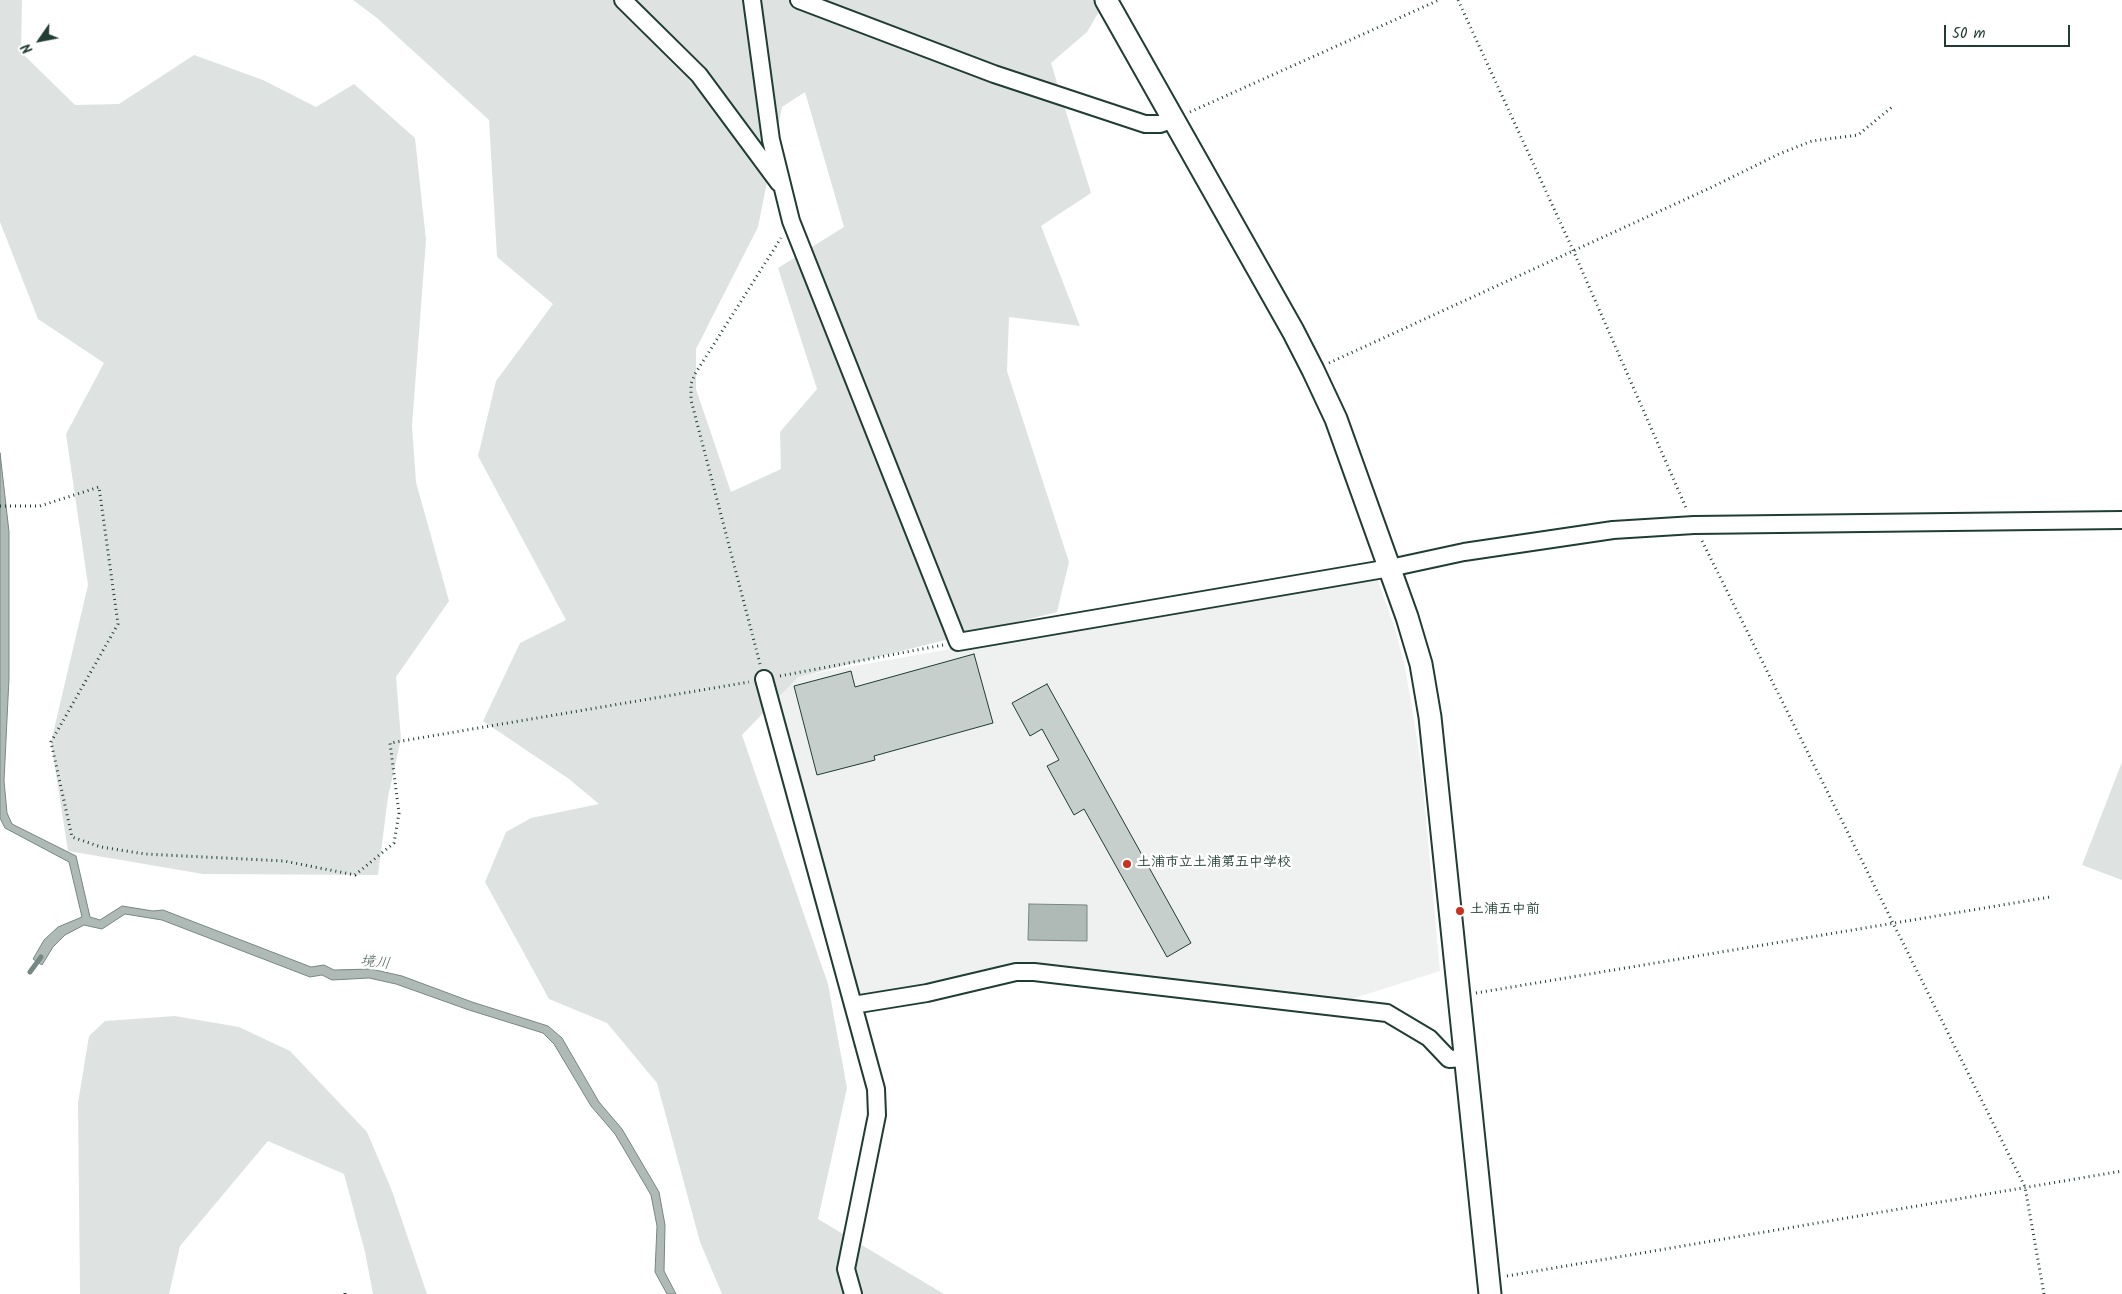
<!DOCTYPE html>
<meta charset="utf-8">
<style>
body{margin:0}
#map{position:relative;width:2122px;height:1294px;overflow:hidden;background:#fff;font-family:Kalam,sans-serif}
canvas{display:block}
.north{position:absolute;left:15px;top:15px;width:50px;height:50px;-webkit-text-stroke:4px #fff;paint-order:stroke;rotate:237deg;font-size:14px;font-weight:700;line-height:20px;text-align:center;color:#1f3d34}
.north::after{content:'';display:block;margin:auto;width:18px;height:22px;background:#1f3d34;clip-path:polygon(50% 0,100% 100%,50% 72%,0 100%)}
.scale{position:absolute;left:1944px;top:25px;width:126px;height:22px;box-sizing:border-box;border:2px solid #1f3d34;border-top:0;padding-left:6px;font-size:15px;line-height:18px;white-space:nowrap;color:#1f3d34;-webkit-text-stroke:4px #fff;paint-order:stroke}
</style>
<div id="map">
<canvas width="2122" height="1294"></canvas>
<div class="north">N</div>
<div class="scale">50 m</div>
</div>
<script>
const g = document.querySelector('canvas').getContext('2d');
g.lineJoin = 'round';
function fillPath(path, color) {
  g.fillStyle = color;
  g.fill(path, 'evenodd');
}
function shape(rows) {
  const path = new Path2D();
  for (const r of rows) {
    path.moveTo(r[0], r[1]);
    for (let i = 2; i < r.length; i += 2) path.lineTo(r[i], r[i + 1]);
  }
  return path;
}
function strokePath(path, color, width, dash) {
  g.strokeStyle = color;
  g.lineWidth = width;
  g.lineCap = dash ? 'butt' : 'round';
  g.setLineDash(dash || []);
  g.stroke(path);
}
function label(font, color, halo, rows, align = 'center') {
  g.font = font + ' Kalam,"Klee One",sans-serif';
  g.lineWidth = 5;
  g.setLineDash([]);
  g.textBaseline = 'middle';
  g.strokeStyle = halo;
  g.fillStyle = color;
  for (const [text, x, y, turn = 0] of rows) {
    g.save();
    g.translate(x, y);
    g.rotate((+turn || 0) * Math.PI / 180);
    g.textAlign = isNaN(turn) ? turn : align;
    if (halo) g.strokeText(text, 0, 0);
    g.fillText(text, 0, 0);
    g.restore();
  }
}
const built = shape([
 [1375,573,1394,626,1404,662,1413,713,1421,766,1440,971,1342,1002,1073,970,1029,963,1018,963,944,982,870,995,860,993,773,686,783,679]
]);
const green = shape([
 [0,0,22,0,21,52,75,105,119,104,194,55,263,80,316,107,354,84,415,138,426,240,412,426,416,482,449,601,396,677,401,739,388,797,378,875,203,874,68,851,51,742,88,585,66,434,104,363,38,319,0,222],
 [353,0,1106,0,1087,32,1051,63,1091,193,1041,226,1080,326,1009,317,1007,371,1069,562,1057,612,798,677,742,735,828,984,847,1088,818,1219,944,1294,722,1294,700,1242,657,1083,607,1023,549,999,485,882,506,832,531,818,599,804,569,779,483,721,520,643,566,620,478,456,496,381,553,304,497,257,489,120,377,18],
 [805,92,844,227,778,268,817,389,780,432,781,469,731,492,696,389,696,349,758,227,782,107],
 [2122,762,2122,880,2082,865],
 [175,1016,239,1027,290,1051,367,1132,392,1191,427,1294,373,1294,365,1252,344,1174,268,1141,180,1246,169,1294,80,1294,78,1103,89,1036,105,1021]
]);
const water = shape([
 [0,453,9,532,9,678,4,781,7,813,12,824,76,856,90,917,100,920,122,906,153,911,163,910,311,967,324,965,334,970,371,969,402,976,472,1002,548,1026,562,1038,599,1102,622,1129,659,1192,665,1225,664,1271,676,1294,667,1294,655,1272,657,1226,651,1195,615,1134,591,1106,554,1044,543,1033,469,1010,396,984,369,978,332,980,322,975,310,977,162,920,125,914,102,929,84,925,65,935,53,947,42,965,33,959,44,940,58,927,82,917,69,862,5,828,0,818,0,453],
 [1029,904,1087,905,1087,941,1028,940,1029,904]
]);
const stream = shape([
 [30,972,41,957]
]);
const building = shape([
 [974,654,993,723,874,756,875,760,817,775,794,686,851,671,855,687,974,654],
 [1047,684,1191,943,1167,957,1084,809,1074,815,1047,766,1059,760,1042,729,1030,736,1012,703,1047,684]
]);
const path = shape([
 [1458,0,1573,250,1687,510],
 [1190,112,1439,0],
 [1329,363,1710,188,1779,154,1812,141,1858,135,1892,107],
 [0,506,40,506,99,487,118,624,51,742,72,837,101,847,145,854,284,861,355,875,394,843,399,813,390,743,749,682],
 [1702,541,2025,1187,2044,1294],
 [760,664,691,400,691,384,695,374,781,238],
 [780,676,943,645],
 [1476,993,2050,897],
 [1507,1276,2122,1171],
 [345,1294,345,1292]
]);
const minor = shape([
 [623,0,699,75,779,183],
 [752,0,771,140,791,221,958,642,1390,568,1464,552,1613,530,1694,525,2122,520],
 [799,0,994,74,1145,124,1160,124,1174,119],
 [764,679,876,1089,877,1115,846,1269,853,1294],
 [853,1005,927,993,1016,972,1034,972,1387,1013,1429,1038,1449,1059,1466,1058]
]);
const tertiary = shape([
 [1106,0,1293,331,1313,370,1336,419,1407,617,1421,664,1430,717,1490,1294]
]);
const markers = [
 [1127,864,5,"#c8321e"],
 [1460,911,5,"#c8321e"]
];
const poiNames = [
 ["土浦市立土浦第五中学校",1137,864],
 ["土浦五中前",1470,911]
];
const waterNames = [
 ["境川",375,964,7]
];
fillPath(built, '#eef1f0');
fillPath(green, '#dee3e2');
fillPath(water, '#afbab7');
strokePath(water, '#758883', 1);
strokePath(stream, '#758883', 5);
fillPath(building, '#c7cfcc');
strokePath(building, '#1f3d34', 1);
strokePath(minor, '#1f3d34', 20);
strokePath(tertiary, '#1f3d34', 25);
strokePath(path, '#1f3d34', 3, [1, 4]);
strokePath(minor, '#fff', 16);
strokePath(tertiary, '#fff', 21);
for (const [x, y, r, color] of markers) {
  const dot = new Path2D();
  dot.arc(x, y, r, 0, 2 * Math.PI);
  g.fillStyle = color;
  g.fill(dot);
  strokePath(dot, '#fff', 2);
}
label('bold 14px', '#1f3d34', '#fff', poiNames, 'left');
label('italic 15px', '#4a625b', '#fff', waterNames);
</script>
